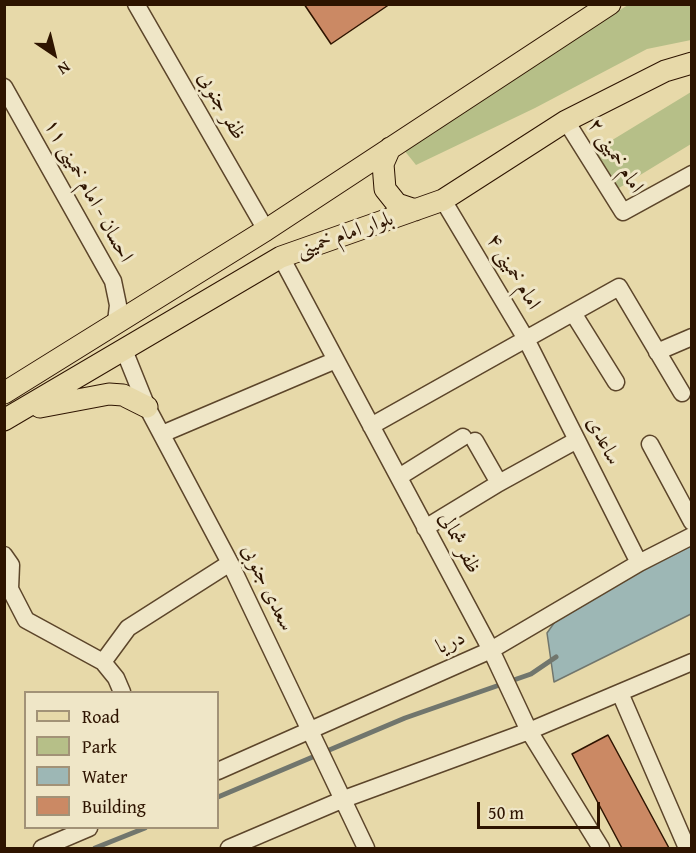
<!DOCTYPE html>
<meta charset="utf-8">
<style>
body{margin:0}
#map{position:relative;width:696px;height:853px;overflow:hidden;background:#e7d9a9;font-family:"Gentium Book Plus",serif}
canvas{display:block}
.frame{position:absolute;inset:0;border:6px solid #2e1400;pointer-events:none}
.legend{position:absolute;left:24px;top:691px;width:195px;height:138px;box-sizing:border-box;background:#efe6c7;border:2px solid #a29277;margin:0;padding:8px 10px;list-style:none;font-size:18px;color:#2e1400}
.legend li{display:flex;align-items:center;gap:12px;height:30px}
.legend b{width:30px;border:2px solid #a29277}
.north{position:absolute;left:24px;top:24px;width:60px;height:60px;-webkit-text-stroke:4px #efe6c7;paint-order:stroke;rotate:145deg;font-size:16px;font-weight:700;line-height:24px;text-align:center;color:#2e1400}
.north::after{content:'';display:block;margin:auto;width:21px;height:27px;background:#2e1400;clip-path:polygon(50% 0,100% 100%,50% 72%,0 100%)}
.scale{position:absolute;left:477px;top:802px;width:123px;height:27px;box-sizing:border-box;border:3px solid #2e1400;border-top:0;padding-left:8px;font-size:18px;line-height:21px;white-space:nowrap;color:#2e1400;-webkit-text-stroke:4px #efe6c7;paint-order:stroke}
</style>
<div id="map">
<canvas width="696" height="853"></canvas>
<div class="frame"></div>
<ul class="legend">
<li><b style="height:8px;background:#e7d9a9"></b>Road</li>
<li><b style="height:16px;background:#b6bf88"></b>Park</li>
<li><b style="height:16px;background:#9db7b5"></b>Water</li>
<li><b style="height:16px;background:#cb8964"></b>Building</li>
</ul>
<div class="north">N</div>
<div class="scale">50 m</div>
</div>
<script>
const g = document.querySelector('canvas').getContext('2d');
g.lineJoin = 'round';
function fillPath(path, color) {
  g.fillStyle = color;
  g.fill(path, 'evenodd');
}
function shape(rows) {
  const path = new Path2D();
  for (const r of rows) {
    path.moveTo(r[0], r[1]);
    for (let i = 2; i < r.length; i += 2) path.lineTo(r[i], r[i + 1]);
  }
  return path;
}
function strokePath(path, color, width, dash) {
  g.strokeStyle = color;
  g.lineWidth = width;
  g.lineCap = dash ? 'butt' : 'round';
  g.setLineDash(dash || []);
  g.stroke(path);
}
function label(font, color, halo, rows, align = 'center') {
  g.font = font + ' "Gentium Book Plus",Amiri,serif';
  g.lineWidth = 6;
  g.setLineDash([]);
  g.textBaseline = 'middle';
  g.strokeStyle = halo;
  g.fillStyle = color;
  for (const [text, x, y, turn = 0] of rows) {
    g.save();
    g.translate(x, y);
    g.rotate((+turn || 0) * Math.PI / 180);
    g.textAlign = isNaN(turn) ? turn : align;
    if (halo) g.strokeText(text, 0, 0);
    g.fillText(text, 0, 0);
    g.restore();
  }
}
const green = shape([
 [628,5,691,5,691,40,647,49,535,108,416,165,400,145],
 [691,92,691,144,614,191,591,153]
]);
const water = shape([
 [691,543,691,614,554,682,547,633,564,609,691,543]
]);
const stream = shape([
 [218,797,405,718,531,674,556,657],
 [95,848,145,828]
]);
const building = shape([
 [304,4,390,4,331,44,304,4],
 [608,735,669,848,622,848,572,754,608,735]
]);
const minor = shape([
 [136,4,266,230],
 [4,87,113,281,118,305,116,322],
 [566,121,623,212,692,174],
 [443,200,526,339,619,287,682,393],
 [281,257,491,650,529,731,601,848],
 [573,313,616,382],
 [124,350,147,407,230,563,366,848],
 [657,352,692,337],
 [371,426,526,339,639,563],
 [162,434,336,360],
 [475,441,499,483],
 [650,444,692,522],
 [399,477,463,437],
 [425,528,499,483,577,440],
 [4,555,11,565,10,589,26,620,103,662,116,678,122,692],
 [103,662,128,628,230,563],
 [620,693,687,848],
 [218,771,491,650,639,563,692,536],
 [42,848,89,828],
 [229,848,344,799,529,731,692,662]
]);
const major = shape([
 [390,148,383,164,385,189,397,204,415,210],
 [4,393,266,230,610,4],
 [40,407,109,394,123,395,147,407],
 [4,420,281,257,443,200,566,121,665,71,692,63]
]);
const streetNames = [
 ["ظفر جنوبی",221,106,60],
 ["امام خمینی ۲",615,156,57],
 ["احسان - امام خمینی ۱۱",88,191,61],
 ["بلوار امام خمینی",345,235,-19],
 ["امام خمینی ۴",513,272,59],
 ["ساعدی",603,441,63],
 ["ظفر شمالی",459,543,62],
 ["سعدی جنوبی",267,588,64],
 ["دریا",451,643,-24]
];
fillPath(green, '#b6bf88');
fillPath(water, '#9db7b5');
strokePath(water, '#71766d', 1.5);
strokePath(stream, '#71766d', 5);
fillPath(building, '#cb8964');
strokePath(building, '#2e1400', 1.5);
strokePath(minor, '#5c452a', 19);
strokePath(major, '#2e1400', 23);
strokePath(minor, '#efe6c7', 16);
strokePath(major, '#e7d9a9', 21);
label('21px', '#2e1400', '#efe6c7', streetNames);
</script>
